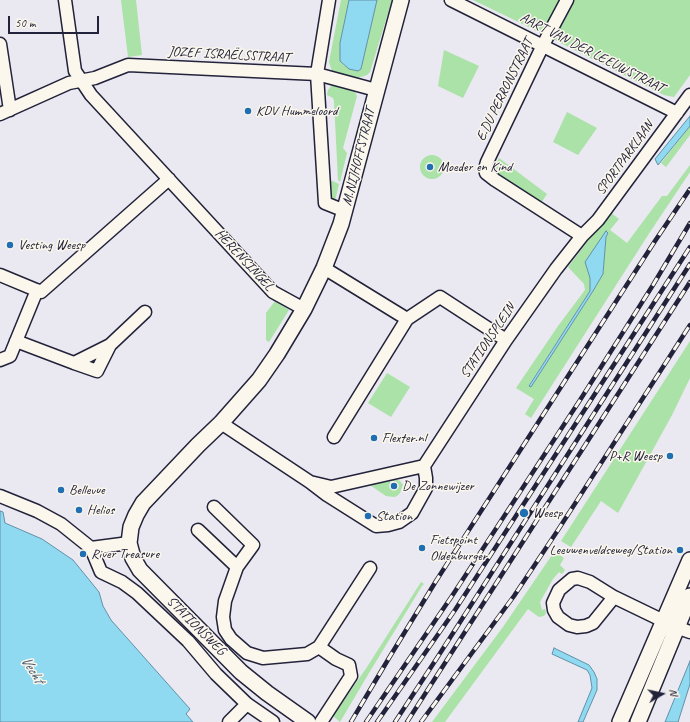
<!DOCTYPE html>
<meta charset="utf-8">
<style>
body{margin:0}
#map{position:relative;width:690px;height:722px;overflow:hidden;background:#eae8f0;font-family:Caveat,sans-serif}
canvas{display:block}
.north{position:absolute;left:642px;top:674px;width:40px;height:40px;-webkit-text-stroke:3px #fbf7ec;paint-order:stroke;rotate:81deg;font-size:11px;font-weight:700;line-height:16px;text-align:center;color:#22223b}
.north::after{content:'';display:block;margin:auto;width:14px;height:18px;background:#22223b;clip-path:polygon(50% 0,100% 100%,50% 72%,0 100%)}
.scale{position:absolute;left:8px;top:16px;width:91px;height:18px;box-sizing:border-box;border:2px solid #22223b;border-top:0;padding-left:5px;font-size:12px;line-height:14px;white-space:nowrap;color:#22223b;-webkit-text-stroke:3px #fbf7ec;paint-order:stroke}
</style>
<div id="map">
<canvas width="690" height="722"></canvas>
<div class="north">N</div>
<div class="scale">50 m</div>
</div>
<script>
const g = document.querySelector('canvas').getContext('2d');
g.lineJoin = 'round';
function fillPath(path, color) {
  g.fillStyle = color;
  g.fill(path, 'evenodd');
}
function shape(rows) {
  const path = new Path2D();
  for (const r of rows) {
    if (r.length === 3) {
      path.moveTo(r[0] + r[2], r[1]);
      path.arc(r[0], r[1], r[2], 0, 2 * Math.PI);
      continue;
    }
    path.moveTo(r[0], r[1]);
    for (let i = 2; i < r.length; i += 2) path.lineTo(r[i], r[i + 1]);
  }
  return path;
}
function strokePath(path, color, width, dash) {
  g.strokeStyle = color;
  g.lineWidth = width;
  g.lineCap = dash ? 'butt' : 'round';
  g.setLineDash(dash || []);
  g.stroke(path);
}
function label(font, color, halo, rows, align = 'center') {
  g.font = font + ' Caveat,sans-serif';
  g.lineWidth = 3;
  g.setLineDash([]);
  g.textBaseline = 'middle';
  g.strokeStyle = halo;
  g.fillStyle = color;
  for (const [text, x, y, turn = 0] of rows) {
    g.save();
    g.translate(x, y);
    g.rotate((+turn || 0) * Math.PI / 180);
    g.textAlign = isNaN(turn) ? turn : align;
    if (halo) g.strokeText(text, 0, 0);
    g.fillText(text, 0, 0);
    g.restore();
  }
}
const green = shape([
 [121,0,136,0,142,55,128,57],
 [341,0,349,0,340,43,340,61,345,66,361,69,377,0,392,0,370,72,367,75,358,78,332,71,329,62],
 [473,0,690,0,690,75,674,97,664,95,535,30],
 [444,50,479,66,463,98,438,86],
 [332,85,355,92,357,96,343,148,347,153,340,182,338,180,334,101,333,98,327,95,328,90],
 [567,112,597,128,578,155,553,142],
 [690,126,690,135,666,167,661,163],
 [432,167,12],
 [499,158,547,194,541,203,492,171],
 [690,165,690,172,650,232,531,418,525,414,534,399,516,388,558,326,585,290,584,284,568,267,610,212,619,219,610,230,627,243,662,196,667,196],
 [608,233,606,237,603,274,593,291,531,387,529,385,590,291,590,278,586,261],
 [328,179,339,184,335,201,329,199],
 [275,301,289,310,269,342,266,340,266,313],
 [690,341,690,378,672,415,618,513,601,501,571,547,561,541],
 [387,373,410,387,391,417,368,403],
 [395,479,400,481,403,485,400,493,397,496,394,497,386,496,370,485,390,480,390,487,394,490,396,489,398,486,396,483,392,480],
 [554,552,555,552,564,558,560,565,565,570,562,574,559,572,553,579,540,602,542,610,545,609,546,613,544,616,539,617,528,609,445,722,432,722,503,627],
 [421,582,424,584,422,586,369,673,340,722,333,716,367,667]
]);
const water = shape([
 [349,0,377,0,361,69,358,71,349,69,340,61,340,43,349,0],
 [690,116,690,126,658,165,655,159,690,116],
 [606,231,608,233,606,237,603,274,593,291,531,387,529,386,590,291,590,278,585,262,606,231],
 [0,511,3,512,5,523,42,539,73,560,99,592,103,606,111,620,190,709,186,714,193,722,0,722,0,511],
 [554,648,589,665,594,672,597,679,597,690,583,722,578,722,592,688,590,675,587,670,552,654,554,648],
 [690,661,690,684,678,722,665,722,690,661]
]);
const minor = shape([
 [65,0,75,71,91,95,273,292,304,309],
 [329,0,317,74,325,203,345,211],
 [451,0,677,113],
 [567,0,543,45,487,162,485,169,486,173,495,180,582,236],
 [0,44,10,110],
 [0,114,69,83,95,78,128,65,317,74,376,90],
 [324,268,407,319,334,437],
 [0,275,41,292,169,179],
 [407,319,440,297,506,340],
 [16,341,74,363,110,345,145,312],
 [0,360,10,356,37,290],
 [74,363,97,371,110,345],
 [221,423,310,482,327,495,376,526,388,525,399,522,412,513,426,488,426,478,424,466],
 [310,482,331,487,424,466,506,340,556,269,582,236,598,220,690,95],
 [0,496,37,511,61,524,91,548,101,572,122,582,137,593,188,641,216,674,247,704,273,722],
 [214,507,253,545,237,567,225,601,223,617,225,630,231,639,247,653,263,658,307,654,319,647,370,568],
 [198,530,237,567],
 [91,548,129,543],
 [614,597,590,582,578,578,572,579,559,590,553,603,554,610,558,617,569,625,577,627,586,626,593,623,614,597,676,627,690,632],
 [319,647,336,659,349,665,351,676,321,722],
 [229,722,247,704]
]);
const major = shape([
 [308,722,267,693,241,672,140,570,133,558,129,543,131,527,136,515,143,503,198,445,221,423,259,380,277,354,304,309,324,268,341,224,401,0],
 [620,722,690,560],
 [638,722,690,596]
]);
const rail = shape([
 [351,722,389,658,436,581,655,241,690,189],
 [366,722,452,596,582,397,653,285,690,223],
 [377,722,455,610,690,247],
 [395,722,437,658,690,264],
 [407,722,690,282],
 [421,722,514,596,558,530,690,325]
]);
const markers = [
 [248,111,4,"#1f6fb2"],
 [430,167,4,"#1f6fb2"],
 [10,245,4,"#1f6fb2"],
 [374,438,4,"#1f6fb2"],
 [670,456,4,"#1f6fb2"],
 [394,486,4,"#1f6fb2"],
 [61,490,4,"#1f6fb2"],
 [79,510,4,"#1f6fb2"],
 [524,513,5,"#1f6fb2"],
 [368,516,4,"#1f6fb2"],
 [422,548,4,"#1f6fb2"],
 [680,550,4,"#1f6fb2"],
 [83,554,4,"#1f6fb2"]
];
const streetNames = [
 ["AART VAN DER LEEUWSTRAAT",592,53,27],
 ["JOZEF ISRAËLSSTRAAT",229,55,3],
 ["E.DU PERRONSTRAAT",505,90,-64],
 ["M.NIJHOFFSTRAAT",359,157,-76],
 ["SPORTPARKLAAN",625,158,-54],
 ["HERENSINGEL",244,260,47],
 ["STATIONSPLEIN",488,341,-56],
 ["STATIONSWEG",196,626,45]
];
const poiNames = [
 ["KDV Hummeloord",256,111],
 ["Moeder en Kind",438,167],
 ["Vesting Weesp",18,245],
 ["Flexter.nl",382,438],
 ["P+R Weesp",662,456,"right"],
 ["De Zonnewijzer",402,486],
 ["Bellevue",69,490],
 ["Helios",87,510],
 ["Weesp",533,513],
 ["Station",376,516],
 ["Fietspoint",430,540],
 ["Oldenburger",430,556],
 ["Leeuwenveldseweg/Station",672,550,"right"],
 ["River Treasure",91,554]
];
const waterNames = [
 ["Vecht",32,670,57]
];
fillPath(green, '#aae2a7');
fillPath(water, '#8fdaf0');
strokePath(water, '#6390a8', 1);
strokePath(minor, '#22223b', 15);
strokePath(major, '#22223b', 18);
strokePath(minor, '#fbf7ec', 12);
strokePath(major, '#fbf7ec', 15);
strokePath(rail, '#22223b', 4.5);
strokePath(rail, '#fbf7ec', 3, [9]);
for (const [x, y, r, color] of markers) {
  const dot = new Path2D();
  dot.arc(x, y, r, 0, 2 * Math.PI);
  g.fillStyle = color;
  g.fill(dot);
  strokePath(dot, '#fbf7ec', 1.5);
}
label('14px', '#22223b', '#fbf7ec', streetNames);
label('14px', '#22223b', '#fbf7ec', poiNames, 'left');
label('italic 15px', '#435971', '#fbf7ec', waterNames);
</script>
